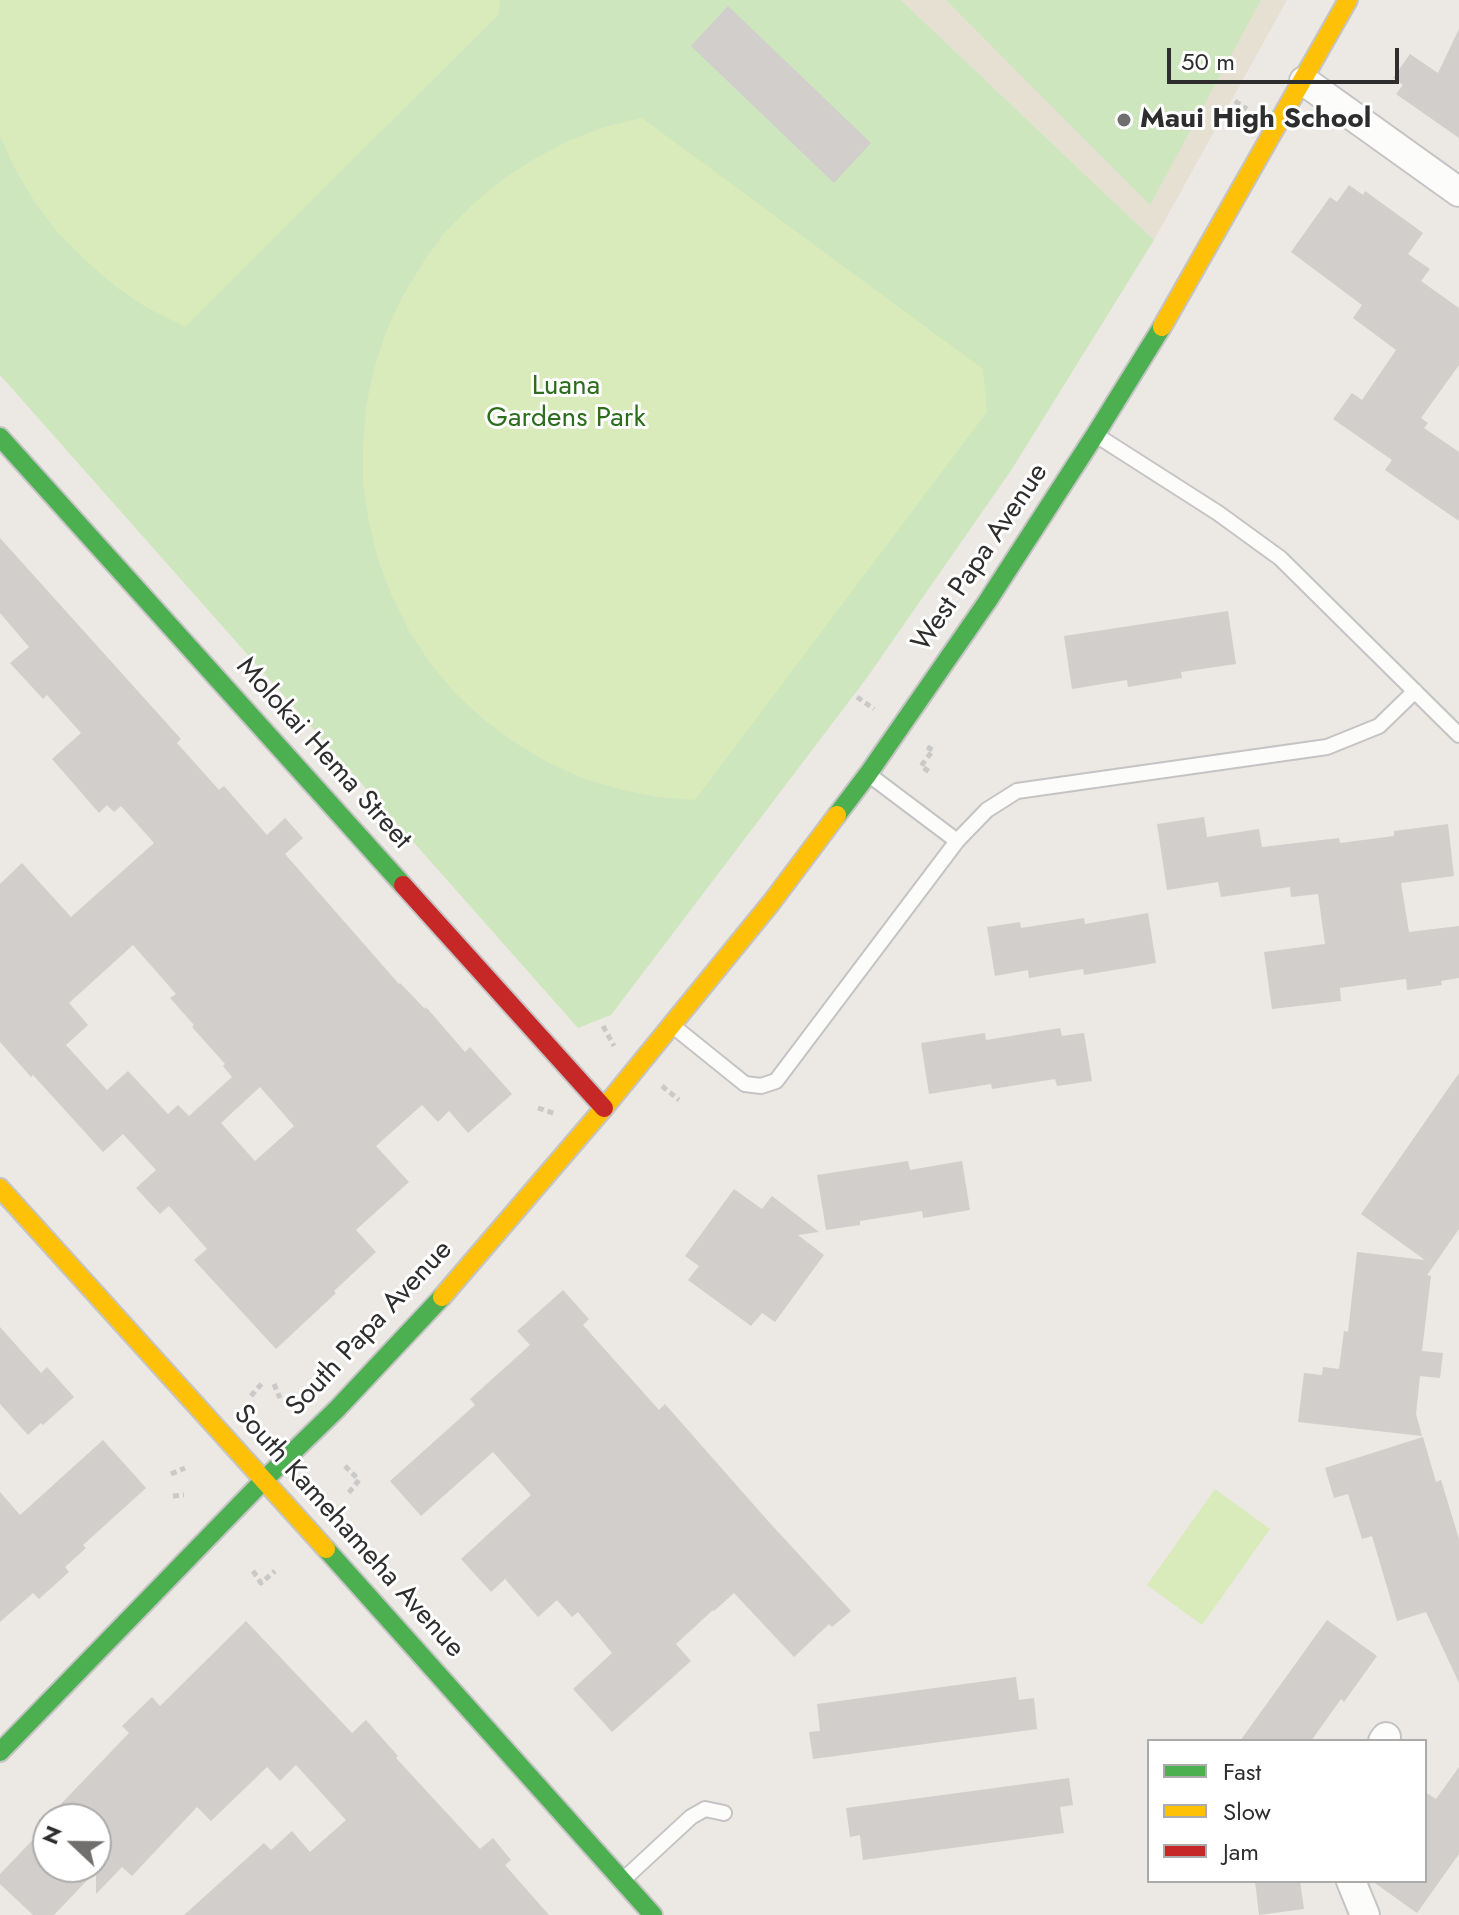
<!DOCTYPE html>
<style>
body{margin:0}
#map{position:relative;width:1459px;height:1915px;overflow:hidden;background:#ece8e4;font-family:Jost,sans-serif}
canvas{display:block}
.legend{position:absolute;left:1147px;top:1739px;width:280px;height:144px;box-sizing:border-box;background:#fff;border:2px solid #ababab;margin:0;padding:10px 14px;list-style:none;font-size:24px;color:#2e2e2e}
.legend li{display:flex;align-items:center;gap:16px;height:40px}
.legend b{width:40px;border:2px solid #ababab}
.north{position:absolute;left:32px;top:1803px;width:80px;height:80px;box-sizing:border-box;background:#fff;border:2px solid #ababab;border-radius:50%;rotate:292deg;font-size:22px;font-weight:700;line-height:32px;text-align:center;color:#2e2e2e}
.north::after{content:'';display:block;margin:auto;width:28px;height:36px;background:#706f6e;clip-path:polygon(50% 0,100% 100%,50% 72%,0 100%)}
.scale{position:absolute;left:1167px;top:48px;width:232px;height:36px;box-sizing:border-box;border:4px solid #2e2e2e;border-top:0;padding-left:10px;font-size:24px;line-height:28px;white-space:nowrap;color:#2e2e2e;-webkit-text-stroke:6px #fff;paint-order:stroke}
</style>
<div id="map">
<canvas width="1459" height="1915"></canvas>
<ul class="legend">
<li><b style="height:10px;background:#4caf50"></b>Fast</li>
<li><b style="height:10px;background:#ffc107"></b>Slow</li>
<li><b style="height:10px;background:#c62828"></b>Jam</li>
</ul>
<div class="north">N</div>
<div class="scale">50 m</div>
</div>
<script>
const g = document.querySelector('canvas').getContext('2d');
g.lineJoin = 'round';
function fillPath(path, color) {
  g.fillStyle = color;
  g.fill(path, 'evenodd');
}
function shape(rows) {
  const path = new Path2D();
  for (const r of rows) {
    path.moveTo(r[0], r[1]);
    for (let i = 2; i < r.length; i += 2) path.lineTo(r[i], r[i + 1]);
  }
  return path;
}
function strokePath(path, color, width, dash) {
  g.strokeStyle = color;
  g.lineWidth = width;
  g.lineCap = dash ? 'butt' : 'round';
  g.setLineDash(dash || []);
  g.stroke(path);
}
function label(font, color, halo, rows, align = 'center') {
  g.font = font + ' Jost,sans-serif';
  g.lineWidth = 6;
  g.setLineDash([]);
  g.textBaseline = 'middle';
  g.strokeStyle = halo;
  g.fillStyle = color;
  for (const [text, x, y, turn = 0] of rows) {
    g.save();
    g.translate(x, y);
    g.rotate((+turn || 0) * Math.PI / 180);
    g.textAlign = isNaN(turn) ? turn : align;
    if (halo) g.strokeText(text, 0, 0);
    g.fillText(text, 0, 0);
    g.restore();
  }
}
const education = shape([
 [901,0,1287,0,1154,240]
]);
const green = shape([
 [0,0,901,0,1154,240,1012,469,866,679,611,1015,578,1028,0,375],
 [946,0,1261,0,1150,205]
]);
const pitch = shape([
 [0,0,500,0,499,14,185,327,149,309,116,287,86,261,58,233,34,201,14,167,0,136],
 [642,118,983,369,987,412,695,800,657,797,619,789,582,778,547,762,514,742,483,719,455,693,430,663,409,631,392,596,378,560,369,522,363,484,363,445,366,407,374,369,386,332,402,297,422,264,445,232,472,205,502,180,534,159,568,141,604,127],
 [1215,1489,1270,1529,1202,1625,1147,1585]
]);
const building = shape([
 [728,6,871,143,834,183,691,46],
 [1459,29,1459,138,1396,94,1403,85,1393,78,1410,54,1438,73],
 [1349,185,1363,195,1365,191,1423,233,1408,254,1430,269,1421,281,1459,308,1459,365,1421,418,1428,423,1424,428,1459,452,1459,521,1385,470,1392,460,1333,419,1352,393,1362,400,1396,350,1353,318,1362,305,1291,252,1330,197,1337,202],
 [0,538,181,739,177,743,219,790,224,786,267,835,285,818,303,838,285,854,399,984,400,983,425,1009,426,1007,465,1052,470,1047,512,1094,468,1133,449,1111,438,1122,422,1105,376,1146,409,1182,356,1230,376,1252,334,1291,336,1293,276,1349,194,1260,207,1249,169,1206,160,1214,136,1188,156,1170,123,1134,103,1152,33,1075,31,1077,0,1042,0,884,22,863,71,917,154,843,121,806,114,812,107,805,99,813,52,759,81,733,47,695,43,699,10,663,29,647,0,613],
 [133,945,176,994,170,998,194,1025,192,1027,225,1064,223,1066,232,1077,189,1116,178,1105,168,1114,128,1071,107,1090,66,1045,88,1025,69,1003],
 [260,1087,294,1126,255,1161,221,1123],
 [1228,611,1236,664,1181,672,1182,678,1128,687,1127,680,1072,689,1064,636],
 [1204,817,1207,837,1259,829,1262,847,1339,838,1340,843,1394,836,1394,831,1448,824,1454,876,1401,883,1409,932,1459,926,1459,978,1441,981,1442,985,1407,990,1406,979,1340,988,1341,1001,1272,1009,1264,952,1325,944,1318,894,1291,897,1290,887,1221,897,1218,882,1167,890,1157,824],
 [1148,913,1156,963,1084,975,1083,969,1029,978,1028,970,995,976,987,927,1020,922,1021,928,1084,918,1085,924],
 [1060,1028,1062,1036,1084,1033,1092,1081,1057,1086,1055,1079,992,1089,991,1084,929,1094,921,1043,985,1033,986,1040],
 [1459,1073,1459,1229,1427,1275,1431,1276,1422,1351,1443,1353,1440,1378,1420,1376,1416,1414,1422,1436,1298,1422,1304,1373,1322,1375,1323,1367,1339,1369,1344,1331,1348,1332,1357,1252,1425,1260,1361,1214],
 [908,1161,910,1170,962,1161,970,1210,923,1218,922,1211,860,1221,860,1225,826,1230,817,1175],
 [734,1189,762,1209,772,1196,819,1232,798,1235,824,1255,775,1322,762,1313,751,1326,688,1280,699,1266,685,1256],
 [563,1290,589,1319,583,1325,659,1410,665,1404,768,1521,851,1611,832,1627,829,1624,794,1657,734,1593,714,1611,713,1610,676,1644,691,1661,612,1732,573,1689,612,1653,578,1612,572,1617,557,1600,538,1617,505,1579,491,1592,461,1559,531,1495,493,1452,421,1516,390,1481,475,1405,470,1399,530,1345,517,1331],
 [0,1327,41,1373,47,1367,74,1397,43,1425,41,1423,28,1435,0,1404],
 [1423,1437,1436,1482,1441,1480,1459,1539,1459,1683,1426,1612,1397,1621,1372,1536,1362,1539,1348,1494,1334,1498,1325,1468],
 [103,1440,146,1488,83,1545,86,1548,65,1567,69,1572,39,1599,33,1593,0,1622,0,1492,20,1515],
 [1327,1620,1377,1656,1344,1702,1341,1699,1311,1741,1240,1741],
 [246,1621,352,1733,366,1720,398,1756,396,1758,480,1849,493,1838,511,1860,505,1865,549,1915,184,1915,264,1843,271,1850,292,1831,310,1852,346,1820,296,1765,280,1781,267,1767,211,1821,197,1807,132,1876,122,1867,96,1894,96,1871,54,1915,33,1915,0,1884,0,1874,48,1824,48,1867,96,1867,96,1819,73,1819,59,1806,129,1733,122,1726,152,1697,160,1706],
 [1016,1677,1019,1700,1034,1698,1037,1729,813,1759,809,1732,820,1731,817,1704],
 [1459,1767,1459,1854,1417,1913,1372,1881,1425,1881,1425,1792,1436,1799],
 [1069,1778,1073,1805,1060,1807,1064,1833,863,1860,860,1835,850,1837,846,1808],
 [1255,1881,1300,1881,1304,1909,1259,1915]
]);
const path = shape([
 [1235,101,1247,109],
 [857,697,874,709],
 [927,747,933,750,921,766,931,773],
 [603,1026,614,1046],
 [662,1086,679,1100],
 [538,1108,556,1114],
 [274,1384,280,1398],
 [251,1396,264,1381],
 [345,1466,359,1480,347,1495],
 [171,1474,185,1468],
 [173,1496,184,1495],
 [253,1571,261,1583,275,1571]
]);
const lane = shape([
 [1096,435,1218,513,1280,558,1459,735],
 [868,774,957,841],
 [673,1026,745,1084,761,1086,776,1081,957,841,987,810,1017,791,1327,747,1379,726,1415,691],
 [624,1879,691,1817,705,1809,724,1813]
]);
const street = shape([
 [1304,81,1459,192],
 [1383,1741,1386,1737],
 [1351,1881,1365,1915]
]);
const fast = shape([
 [0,437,403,885],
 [837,815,868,774,987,602,1095,435,1162,327],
 [326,1549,653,1915],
 [0,1752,264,1480,337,1409,442,1297]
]);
const slow = shape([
 [1162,327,1348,0],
 [0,1188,326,1549],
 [442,1297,604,1108,771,903,837,815]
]);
const jam = shape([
 [403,885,604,1108]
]);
const markers = [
 [1124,120,8,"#706f6e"]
];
const poiNames = [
 ["Maui High School",1140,120]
];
const parkNames = [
 ["Luana",566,387],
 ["Gardens Park",566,419]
];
const streetNames = [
 ["West Papa Avenue",981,558,-56],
 ["Molokai Hema Street",323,754,48],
 ["South Papa Avenue",370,1329,-47],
 ["South Kamehameha Avenue",348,1532,48]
];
fillPath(education, '#e6e0d3');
fillPath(green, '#cee6be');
fillPath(pitch, '#d9eabb');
fillPath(building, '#d1cecb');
strokePath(lane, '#c5c4c5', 18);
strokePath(street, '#c5c4c5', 32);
strokePath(fast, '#c5c4c5', 22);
strokePath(slow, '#c5c4c5', 22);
strokePath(jam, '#c5c4c5', 22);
strokePath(path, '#c9c9c8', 5, [6, 4]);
strokePath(lane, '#fcfcfb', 14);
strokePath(street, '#fcfcfb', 28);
strokePath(fast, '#4caf50', 18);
strokePath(slow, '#ffc107', 18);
strokePath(jam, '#c62828', 18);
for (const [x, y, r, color] of markers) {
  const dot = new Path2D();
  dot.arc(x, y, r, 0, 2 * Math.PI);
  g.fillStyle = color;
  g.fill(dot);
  strokePath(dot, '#fff', 3);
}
label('bold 28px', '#2e2e2e', '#fff', poiNames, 'left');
label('28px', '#2c6e1b', '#fff', parkNames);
label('28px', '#2e2e2e', '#fff', streetNames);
</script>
